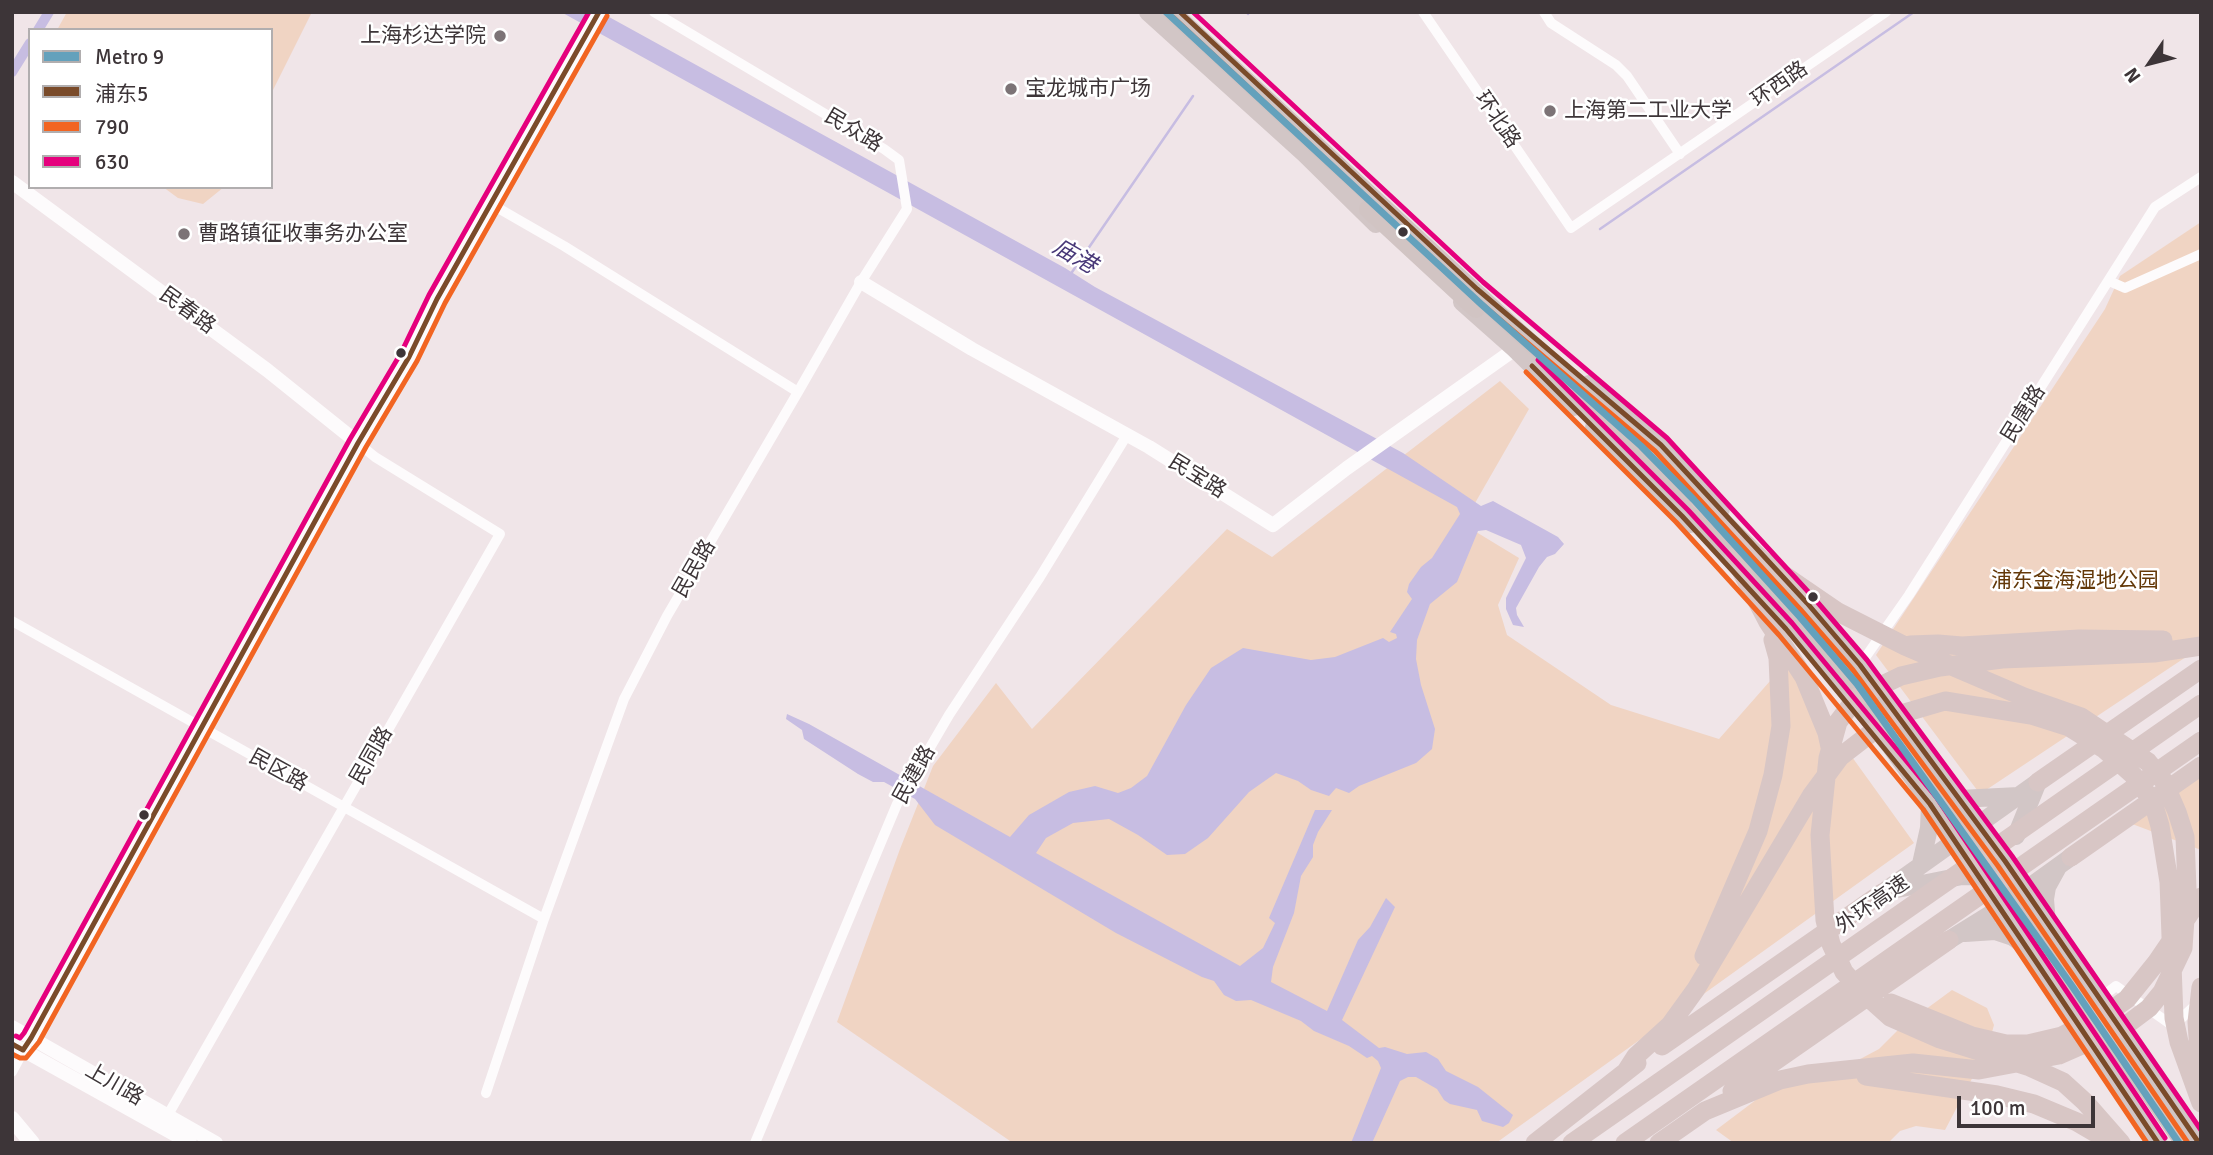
<!DOCTYPE html>
<meta charset="utf-8">
<style>
body{margin:0}
#map{position:relative;width:2213px;height:1155px;overflow:hidden;background:#f0e5e8;font-family:Signika,"Noto Sans SC",sans-serif}
canvas{display:block}
.frame{position:absolute;inset:0;border:14px solid #3d3538;pointer-events:none}
.legend{position:absolute;left:28px;top:28px;width:245px;height:161px;box-sizing:border-box;background:#fff;border:2px solid #b1aeaf;margin:0;padding:9px 12px;list-style:none;font-size:21px;color:#3d3538}
.legend li{display:flex;align-items:center;gap:14px;height:35px}
.legend b{width:35px;border:2px solid #b1aeaf}
.north{position:absolute;left:2115px;top:28px;width:70px;height:70px;-webkit-text-stroke:5px #fff;paint-order:stroke;rotate:235deg;font-size:19px;font-weight:700;line-height:28px;text-align:center;color:#3d3538}
.north::after{content:'';display:block;margin:auto;width:24px;height:32px;background:#3d3538;clip-path:polygon(50% 0,100% 100%,50% 72%,0 100%)}
.scale{position:absolute;left:1957px;top:1096px;width:138px;height:32px;box-sizing:border-box;border:4px solid #3d3538;border-top:0;padding-left:9px;font-size:21px;line-height:24px;white-space:nowrap;color:#3d3538;-webkit-text-stroke:5px #fff;paint-order:stroke}
</style>
<div id="map">
<canvas width="2213" height="1155"></canvas>
<div class="frame"></div>
<ul class="legend">
<li><b style="height:9px;background:#64a1bc"></b>Metro 9</li>
<li><b style="height:9px;background:#7a4b2a"></b>浦东5</li>
<li><b style="height:9px;background:#f26522"></b>790</li>
<li><b style="height:9px;background:#e5007d"></b>630</li>
</ul>
<div class="north">N</div>
<div class="scale">100 m</div>
</div>
<script>
const g = document.querySelector('canvas').getContext('2d');
g.lineJoin = 'round';
function fillPath(path, color) {
  g.fillStyle = color;
  g.fill(path, 'evenodd');
}
function shape(rows) {
  const path = new Path2D();
  for (const r of rows) {
    path.moveTo(r[0], r[1]);
    for (let i = 2; i < r.length; i += 2) path.lineTo(r[i], r[i + 1]);
  }
  return path;
}
function strokePath(path, color, width, dash) {
  g.strokeStyle = color;
  g.lineWidth = width;
  g.lineCap = dash ? 'butt' : 'round';
  g.setLineDash(dash || []);
  g.stroke(path);
}
function label(font, color, halo, rows, align = 'center') {
  g.font = font + ' Signika,"Noto Sans SC",sans-serif';
  g.lineWidth = 5;
  g.setLineDash([]);
  g.textBaseline = 'middle';
  g.strokeStyle = halo;
  g.fillStyle = color;
  for (const [text, x, y, turn = 0] of rows) {
    g.save();
    g.translate(x, y);
    g.rotate((+turn || 0) * Math.PI / 180);
    g.textAlign = isNaN(turn) ? turn : align;
    if (halo) g.strokeText(text, 0, 0);
    g.fillText(text, 0, 0);
    g.restore();
  }
}
const green = shape([
 [67,12,312,12,271,94,271,30,57,30],
 [163,187,224,187,203,204,178,198],
 [2201,222,2201,647,1980,794,1876,655,2105,309,2120,276],
 [1500,381,1529,409,1463,524,1519,558,1498,605,1507,635,1611,705,1719,739,1785,664,1914,843,1496,1143,1013,1143,837,1022,900,849,933,766,996,683,1032,729,1227,529,1272,557],
 [2201,771,2201,850,2127,822],
 [1952,990,1987,1008,1994,1025,1987,1050,1945,1130,1916,1126,1900,1131,1888,1143,1734,1143,1716,1130,1797,1069,1817,1082,1879,1049,1899,1029]
]);
const water = shape([
 [561,12,600,12,1065,268,1095,287,1403,453,1481,506,1493,501,1558,537,1564,544,1555,554,1547,557,1539,567,1516,608,1517,615,1524,627,1513,625,1506,609,1506,598,1526,558,1521,545,1486,530,1478,531,1457,582,1430,604,1417,640,1416,659,1421,685,1435,729,1432,749,1416,763,1359,786,1349,793,1336,788,1329,796,1311,790,1298,781,1276,773,1249,792,1208,838,1185,854,1167,855,1138,835,1109,819,1073,823,1046,838,1036,853,1240,966,1263,948,1275,923,1269,918,1315,810,1332,810,1318,832,1313,845,1313,857,1301,876,1294,913,1273,967,1271,982,1327,1011,1358,940,1370,927,1386,898,1395,907,1342,1020,1379,1048,1385,1047,1407,1054,1426,1052,1438,1059,1446,1071,1478,1087,1513,1115,1509,1123,1503,1127,1482,1121,1477,1110,1450,1104,1444,1100,1437,1089,1416,1077,1408,1077,1400,1081,1372,1143,1351,1143,1381,1068,1378,1061,1372,1056,1367,1058,1349,1046,1314,1031,1301,1021,1251,1000,1236,1001,1224,995,1214,981,1202,977,1116,933,935,825,915,799,884,782,873,782,858,774,804,739,802,730,786,719,787,714,809,724,1010,837,1029,815,1069,792,1095,786,1118,793,1131,788,1147,776,1186,705,1211,668,1243,648,1311,660,1335,657,1383,638,1389,642,1397,638,1396,634,1390,632,1412,599,1407,592,1409,584,1421,567,1432,558,1460,514,1457,507]
]);
const stream = shape([
 [1248,14,1249,12],
 [1600,229,1914,12],
 [1070,275,1193,96]
]);
const canal = shape([
 [38,30,49,12],
 [12,72,30,43]
]);
const minor = shape([
 [654,12,884,149,899,160,907,209,861,282,798,392],
 [1423,12,1571,228,1886,12],
 [1544,12,1551,23,1616,65,1627,76,1680,154],
 [2109,281,2125,288,2201,254],
 [12,621,544,919],
 [1860,665,1909,595,2155,207,2201,177],
 [2099,999,2116,986,2173,1026,2199,1002],
 [12,1072,26,1046],
 [486,1093,544,919,624,699,667,616,798,392,564,246,491,204],
 [165,1120,500,534,375,457,358,443],
 [755,1143,897,804,949,715,1040,577,1127,435]
]);
const tertiary = shape([
 [12,182,267,370,358,443],
 [861,282,972,349,1149,447,1273,525,1347,468,1515,349],
 [12,1027,216,1143],
 [31,1038,358,443,409,357,437,299,599,12],
 [12,1044,190,1143]
]);
const secondary = shape([
 [12,1119,32,1143]
]);
const primary = shape([
 [1148,12,1305,154,1376,224],
 [1462,302,1515,349,1574,407],
 [1589,384,1661,445,1721,509],
 [1594,427,1690,524],
 [1790,584,1860,665,2005,861,2199,1143],
 [1959,799,2019,796],
 [2016,836,2037,784],
 [1921,864,1929,828,1930,804],
 [1985,887,2158,1143],
 [1892,890,1962,876,1995,877],
 [1882,893,2038,782],
 [2047,924,2045,899,2047,887,2058,867],
 [1965,933,1995,931,2013,937,2021,943],
 [1949,940,1999,909,2071,857]
]);
const trunk = shape([
 [1172,12,1510,324,1643,443,1710,511],
 [1368,209,1476,309],
 [1567,391,1658,477,1795,627,1891,747,1999,899],
 [1754,560,1854,676,1902,738,2184,1143]
]);
const motorway = shape([
 [1734,557,1768,622,1804,677,1827,733,1830,747],
 [1910,645,1938,644,1962,646,2079,639,2163,640],
 [2038,782,2201,669],
 [2071,857,2201,766],
 [1704,956,1758,831,1773,775,1781,726,1778,658,1773,640],
 [2201,987,2197,1022,2201,1082],
 [1891,1003,1972,1036,2006,1044,2028,1044,2062,1036,2113,1009,2127,999,2156,963,2201,897],
 [1662,1046,1882,893],
 [1627,1070,1636,1056,1670,1025,1696,989,1811,796,1840,757,1884,723,1904,713,1945,701,2031,715,2069,727,2104,749,2133,775,2153,802,2160,826,2169,882,2174,1018,2179,1042,2201,1103],
 [1866,1076,1997,1095,2034,1104,2077,1122,2113,1143],
 [1732,1091,1949,940],
 [1535,1143,1637,1063],
 [1572,1143,2201,704],
 [1625,1143,2201,741],
 [1659,1143,1705,1111,1780,1080,1808,1074,1913,1063,1979,1070,2059,1055,2125,1026,2149,1008,2162,992,2183,948,2187,889,2185,837,2177,812,2163,780,2148,762,2081,717,2024,697,1905,646,1838,612,1762,560,1700,500],
 [2121,1143,2085,1102,2063,1082,2030,1067,1940,1039,1890,1017,1861,991,1844,972,1831,944,1825,920,1820,835,1828,758,1838,722,1857,697,1901,676,1940,667,2002,659,2154,653,2201,646]
]);
const bus1 = shape([
 [1180,12,1477,289,1661,445,1807,603,1860,665,2005,861,2199,1143],
 [1532,366,1682,516,1786,629,1930,804,2158,1143],
 [12,1044,23,1050,31,1038,358,443,409,357,437,299,599,12]
]);
const bus2 = shape([
 [1174,18,1471,295,1655,451,1800,609,1853,670,1998,866,2188,1143],
 [1526,372,1676,522,1779,635,1923,809,2147,1143],
 [12,1054,20,1058,26,1058,39,1042,366,447,417,361,445,303,607,16]
]);
const bus3 = shape([
 [1193,12,1483,282,1667,438,1813,597,1867,660,2012,856,2201,1130],
 [1538,360,1688,510,1792,623,1937,798,2165,1138],
 [16,1036,20,1038,24,1033,350,439,401,353,429,295,589,12]
]);
const metro1 = shape([
 [1166,12,1481,304,1641,446,1694,500,1800,617,1857,684,2072,986,2179,1143]
]);
const markers = [
 [500,36,7,"#7c7376"],
 [1011,89,7,"#7c7376"],
 [1550,111,7,"#7c7376"],
 [1403,232,6,"#3d3538"],
 [184,234,7,"#7c7376"],
 [401,353,6,"#3d3538"],
 [1813,597,6,"#3d3538"],
 [144,815,6,"#3d3538"]
];
const poiNames = [
 ["上海杉达学院",486,36,"right"],
 ["宝龙城市广场",1025,89],
 ["上海第二工业大学",1564,111],
 ["曹路镇征收事务办公室",198,234]
];
const streetNames = [
 ["环西路",1780,85,-35],
 ["环北路",1497,120,56],
 ["民众路",853,131,31],
 ["民春路",187,311,36],
 ["民唐路",2024,414,-58],
 ["民宝路",1197,477,32],
 ["民民路",695,569,-60],
 ["民同路",372,756,-60],
 ["民区路",278,771,29],
 ["民建路",915,775,-61],
 ["外环高速",1873,905,-35],
 ["上川路",114,1085,30]
];
const parkNames = [
 ["浦东金海湿地公园",2075,581]
];
const waterNames = [
 ["庙港",1074,257,30]
];
fillPath(green, '#f0d4c3');
fillPath(water, '#c7bde2');
strokePath(stream, '#c7bde2', 2.5);
strokePath(canal, '#c7bde2', 10);
strokePath(minor, '#fdfbfc', 10);
strokePath(tertiary, '#fdfbfc', 14);
strokePath(secondary, '#fdfbfc', 16);
strokePath(primary, '#d2c6c6', 18);
strokePath(trunk, '#d1c4c3', 18);
strokePath(motorway, '#d8c6c5', 19);
strokePath(bus1, '#7a4b2a', 5);
strokePath(bus2, '#f26522', 5);
strokePath(bus3, '#e5007d', 5);
strokePath(metro1, '#64a1bc', 7);
for (const [x, y, r, color] of markers) {
  const dot = new Path2D();
  dot.arc(x, y, r, 0, 2 * Math.PI);
  g.fillStyle = color;
  g.fill(dot);
  strokePath(dot, '#fff', 2.5);
}
label('21px', '#3d3538', '#fff', poiNames, 'left');
label('21px', '#3d3538', '#fff', streetNames);
label('21px', '#633808', '#fff', parkNames);
label('italic 23px', '#483878', '#fff', waterNames);
</script>
